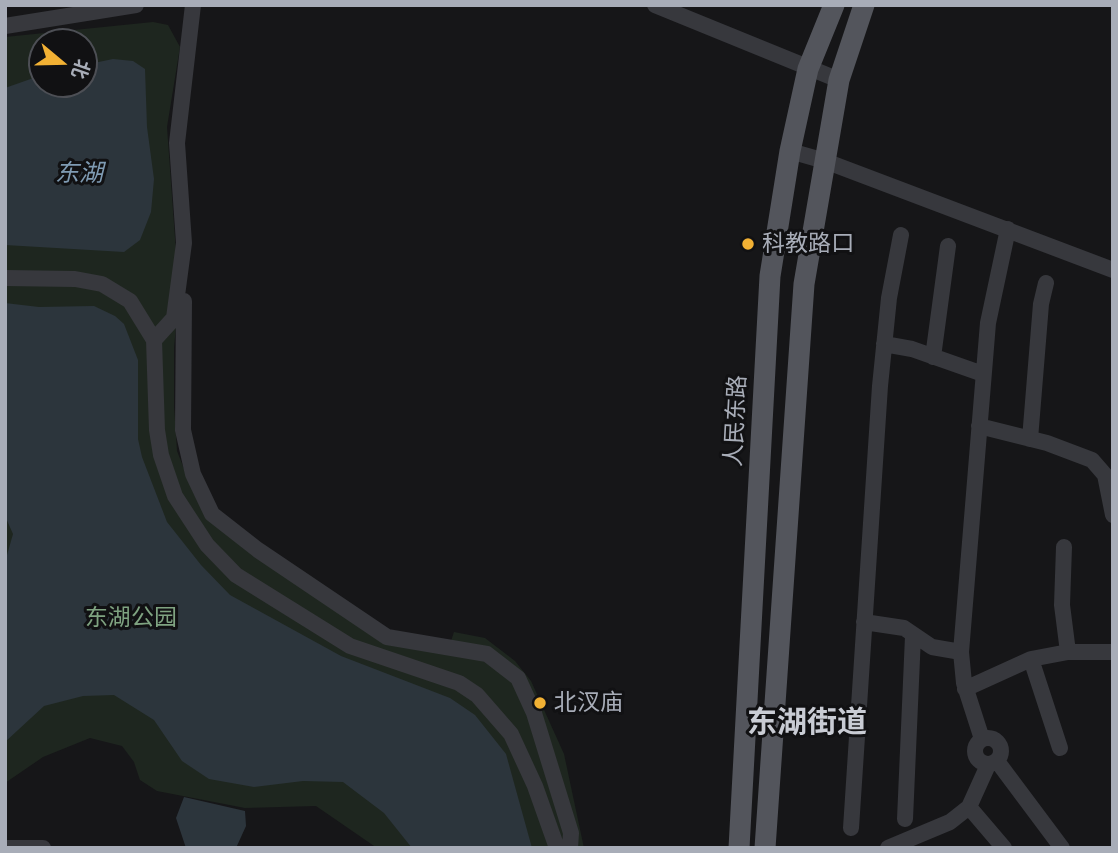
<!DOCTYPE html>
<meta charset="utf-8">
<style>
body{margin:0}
#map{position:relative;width:1118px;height:853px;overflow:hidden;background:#161618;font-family:Quicksand,"Noto Sans SC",sans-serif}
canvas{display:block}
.frame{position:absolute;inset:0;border:7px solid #a8adb8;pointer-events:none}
.north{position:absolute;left:28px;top:28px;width:70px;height:70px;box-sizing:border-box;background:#111113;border:2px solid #4d4f55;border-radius:50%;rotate:109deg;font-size:19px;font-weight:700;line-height:28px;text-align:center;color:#a8adb8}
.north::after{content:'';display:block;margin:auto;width:24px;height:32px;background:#f2b134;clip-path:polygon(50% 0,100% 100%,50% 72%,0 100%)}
</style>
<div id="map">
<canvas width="1118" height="853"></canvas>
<div class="frame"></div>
<div class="north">北</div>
</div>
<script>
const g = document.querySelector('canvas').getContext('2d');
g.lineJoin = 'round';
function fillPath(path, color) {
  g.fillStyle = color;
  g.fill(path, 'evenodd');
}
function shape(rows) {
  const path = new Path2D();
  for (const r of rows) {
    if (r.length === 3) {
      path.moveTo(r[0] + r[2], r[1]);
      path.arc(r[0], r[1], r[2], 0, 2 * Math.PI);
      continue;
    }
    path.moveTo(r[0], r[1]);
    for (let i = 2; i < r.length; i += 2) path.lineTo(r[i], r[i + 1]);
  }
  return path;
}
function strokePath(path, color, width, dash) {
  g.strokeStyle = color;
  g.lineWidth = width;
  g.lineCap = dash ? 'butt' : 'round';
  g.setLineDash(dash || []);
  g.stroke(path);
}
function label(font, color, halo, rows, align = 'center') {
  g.font = font + ' Quicksand,"Noto Sans SC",sans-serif';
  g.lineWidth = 6;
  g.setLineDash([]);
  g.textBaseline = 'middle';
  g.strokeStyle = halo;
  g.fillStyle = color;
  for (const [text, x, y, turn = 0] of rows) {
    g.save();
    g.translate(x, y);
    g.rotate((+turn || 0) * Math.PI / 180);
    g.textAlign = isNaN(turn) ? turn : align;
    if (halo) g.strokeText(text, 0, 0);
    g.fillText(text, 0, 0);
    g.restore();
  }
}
const green = shape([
 [153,22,168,25,180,47,167,127,179,294,174,348,174,406,177,451,194,494,357,624,451,641,454,632,485,638,515,661,531,681,564,754,584,848,377,848,316,806,245,808,157,791,140,780,134,762,122,746,90,738,43,757,5,783,5,37],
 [42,42,84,42,84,84,42,84]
]);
const water = shape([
 [113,59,133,61,145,69,147,127,154,179,151,212,140,240,124,252,5,245,5,88,42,75,42,84,84,84,84,65],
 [5,303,39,307,94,306,115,316,124,324,138,360,138,439,142,457,167,522,201,565,230,595,341,656,450,698,475,715,506,754,532,848,412,848,384,813,343,782,303,781,254,787,209,779,182,761,154,720,114,695,83,696,44,706,5,742,5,562,13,534,5,516],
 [184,797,245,811,246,826,236,848,186,848,176,818]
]);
const minor = shape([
 [193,5,177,143,184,243,174,318,154,340,157,430,161,455,175,496,207,545,236,575,350,646,459,683,477,695,511,734,535,786,557,848],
 [655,5,839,80],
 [5,26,136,5],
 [790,151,825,161,1113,270],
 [5,278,75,279,102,284,130,301,154,340],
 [184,301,183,430,193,474,212,514,258,550,387,637,487,654,518,678,534,713,571,833,570,848],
 [884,344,912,349,983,374],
 [933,357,948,246],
 [979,426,1047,443,1092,460,1105,475,1113,515],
 [1030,439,1041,304,1046,283],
 [1064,547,1062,605,1068,652],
 [864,622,904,628,932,647,961,652],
 [1031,659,1060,748],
 [965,689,1031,659,1068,652,1113,652],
 [988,751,13],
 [982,739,964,683,961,652,988,323,1008,229],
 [997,761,1062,848],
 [969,807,1004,848],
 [905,819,913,636],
 [851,828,880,386,889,298,901,235],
 [7,848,43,848],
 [888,848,950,822,969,807,988,765]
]);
const major = shape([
 [739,848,770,276,790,151,808,69,834,5],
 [765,848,804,284,839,80,864,5]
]);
const markers = [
 [748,244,7,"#f2b134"],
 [540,703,7,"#f2b134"]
];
const poiNames = [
 ["科教路口",762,244],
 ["北汊庙",554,703]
];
const streetNames = [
 ["人民东路",736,421,-87]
];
const parkNames = [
 ["东湖公园",131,618]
];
const waterNames = [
 ["东湖",79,174]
];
const districtNames = [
 ["东湖街道",807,723]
];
fillPath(green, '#1e261f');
fillPath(water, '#2c353c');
strokePath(minor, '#37383d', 16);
strokePath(major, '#53555c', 21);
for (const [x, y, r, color] of markers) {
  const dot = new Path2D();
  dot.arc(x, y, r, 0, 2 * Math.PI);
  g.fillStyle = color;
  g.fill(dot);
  strokePath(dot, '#111113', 2.5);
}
label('23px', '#a8adb8', '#111113', poiNames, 'left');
label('23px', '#a8adb8', '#111113', streetNames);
label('23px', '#7fa381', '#111113', parkNames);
label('italic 24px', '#7f9bb3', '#111113', waterNames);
label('bold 30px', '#c9ccd4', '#111113', districtNames);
</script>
